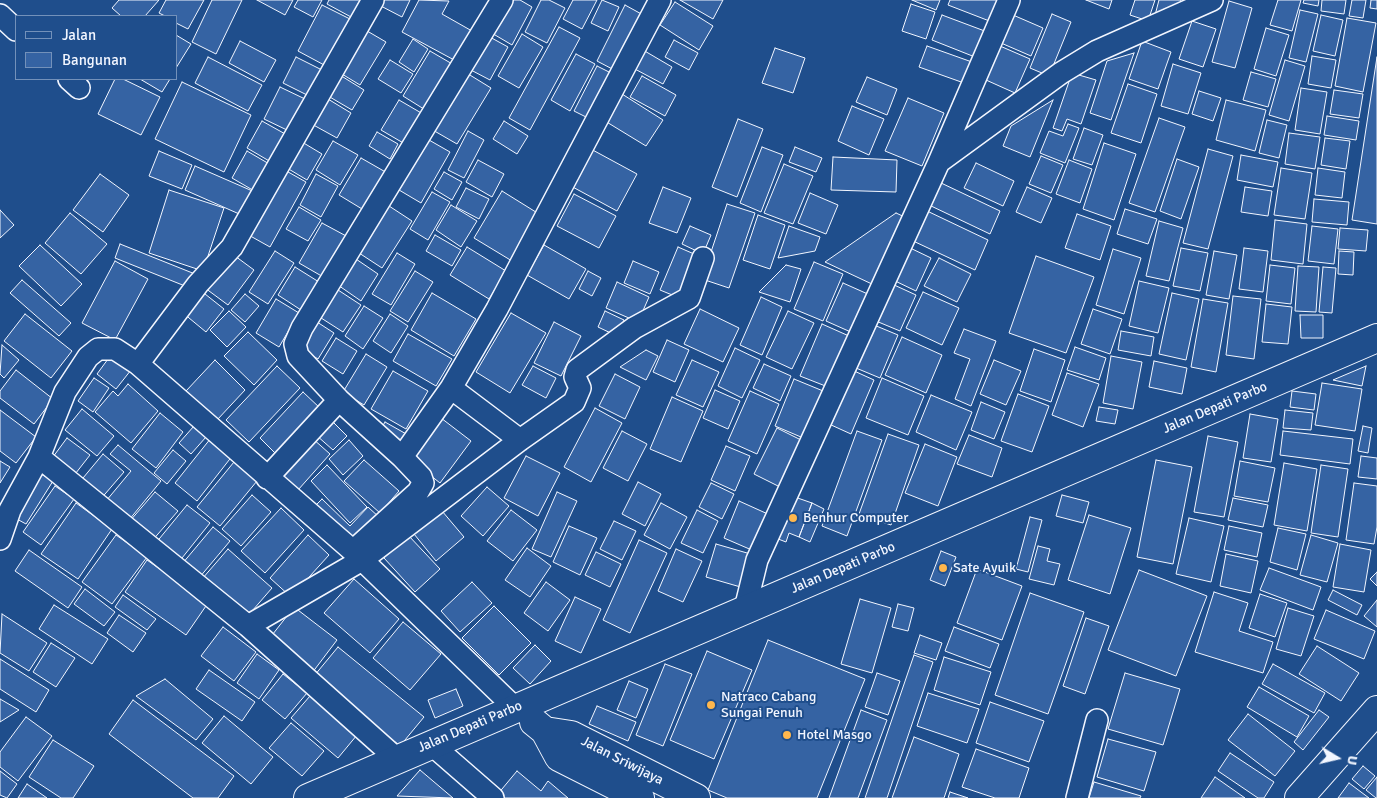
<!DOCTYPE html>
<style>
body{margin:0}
#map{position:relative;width:1377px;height:798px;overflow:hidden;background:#1f4e8c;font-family:Signika,sans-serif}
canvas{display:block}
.legend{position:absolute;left:15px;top:15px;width:162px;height:65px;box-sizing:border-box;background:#1f4e8c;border:1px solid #7391ba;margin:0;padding:6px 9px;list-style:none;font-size:15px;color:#f2f6ff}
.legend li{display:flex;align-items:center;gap:10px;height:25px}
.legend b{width:25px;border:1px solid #7391ba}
.north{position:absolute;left:1312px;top:733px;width:50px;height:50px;-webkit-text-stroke:4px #1f4e8c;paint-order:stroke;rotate:99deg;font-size:14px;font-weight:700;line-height:20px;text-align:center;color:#f2f6ff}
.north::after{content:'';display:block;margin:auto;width:18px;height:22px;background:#f2f6ff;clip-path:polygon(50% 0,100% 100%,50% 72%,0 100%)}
</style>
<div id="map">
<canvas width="1377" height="798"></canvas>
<ul class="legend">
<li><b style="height:6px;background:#1f4e8c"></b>Jalan</li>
<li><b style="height:14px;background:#3563a3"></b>Bangunan</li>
</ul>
<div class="north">U</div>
</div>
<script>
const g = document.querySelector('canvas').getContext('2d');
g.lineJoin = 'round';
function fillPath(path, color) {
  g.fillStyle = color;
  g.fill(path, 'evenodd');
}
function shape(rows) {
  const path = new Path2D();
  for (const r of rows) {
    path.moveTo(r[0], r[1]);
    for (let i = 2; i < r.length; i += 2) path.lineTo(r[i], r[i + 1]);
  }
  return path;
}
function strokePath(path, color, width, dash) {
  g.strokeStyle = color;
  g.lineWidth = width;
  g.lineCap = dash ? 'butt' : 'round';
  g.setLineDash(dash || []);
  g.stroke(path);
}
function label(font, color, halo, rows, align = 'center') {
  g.font = font + ' Signika,sans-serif';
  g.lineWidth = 4;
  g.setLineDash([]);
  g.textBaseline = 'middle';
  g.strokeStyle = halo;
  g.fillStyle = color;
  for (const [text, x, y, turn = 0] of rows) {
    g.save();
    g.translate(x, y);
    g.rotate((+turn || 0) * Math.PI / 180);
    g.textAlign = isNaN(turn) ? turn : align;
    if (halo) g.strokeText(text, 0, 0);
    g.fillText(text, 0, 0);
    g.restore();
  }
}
const building = shape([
 [119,0,159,0,145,16,121,16,112,8,119,0],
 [166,0,204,0,188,29,176,23,176,16,165,16,159,13,166,0],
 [212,0,242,0,216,54,192,42,212,0],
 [257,0,293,0,285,15,257,0],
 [298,0,322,0,313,17,294,7,298,0],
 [329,0,360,0,351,17,327,4,329,0],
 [379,0,410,0,402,17,377,4,379,0],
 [419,0,449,1,442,14,472,31,456,61,402,32,419,0],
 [507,0,520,0,532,7,512,45,490,32,507,0],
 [541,0,549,0,565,8,547,43,525,32,541,0],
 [573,0,597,0,582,29,563,19,573,0],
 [602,0,619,7,608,31,591,23,602,0],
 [680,0,723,0,713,19,680,0],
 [912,0,940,0,936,10,912,0],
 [950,0,1001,0,992,22,948,5,950,0],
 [1086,0,1112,0,1109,9,1086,0],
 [1135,0,1155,0,1148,21,1130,15,1135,0],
 [1159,0,1181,0,1177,13,1154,19,1159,0],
 [1278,0,1301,0,1292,31,1270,25,1278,0],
 [1304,0,1319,0,1318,6,1303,3,1304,0],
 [1322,0,1346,0,1344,14,1321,11,1322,0],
 [1352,0,1366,0,1363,18,1349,16,1352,0],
 [1371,0,1377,0,1377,9,1370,8,1371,0],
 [1229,1,1252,8,1235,68,1212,62,1229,1],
 [675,2,713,26,699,50,660,25,675,2],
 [911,4,935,12,926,39,902,31,911,4],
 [322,5,350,19,326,66,298,51,322,5],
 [625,5,645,16,618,72,597,61,625,5],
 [1300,10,1318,14,1306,62,1289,58,1300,10],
 [1052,14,1071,22,1049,76,1030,68,1052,14],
 [942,15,990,33,980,59,932,40,942,15],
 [1013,15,1043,28,1031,56,1001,43,1013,15],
 [1321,15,1343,20,1335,56,1313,51,1321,15],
 [1347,18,1376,23,1363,92,1335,86,1347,18],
 [1192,21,1216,29,1203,67,1179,59,1192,21],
 [559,27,580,38,530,130,509,118,559,27],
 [362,28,386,42,360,85,337,71,362,28],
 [1266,28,1289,35,1276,76,1254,69,1266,28],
 [522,34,543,47,519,88,498,76,522,34],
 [176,35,191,44,176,68,176,35],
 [488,36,508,47,490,80,469,69,488,36],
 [413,39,428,49,414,72,399,62,413,39],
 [674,40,698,53,689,70,665,57,674,40],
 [240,41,276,60,264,82,229,63,240,41],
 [1142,41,1171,52,1158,89,1129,79,1142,41],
 [927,46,972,62,964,83,919,67,927,46],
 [1000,46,1030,59,1015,93,986,80,1000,46],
 [775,48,805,58,793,93,762,83,775,48],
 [643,50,672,67,663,84,633,68,643,50],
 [430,51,454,65,427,111,403,96,430,51],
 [1134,53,1111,120,1090,113,1107,61,1134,53],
 [576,54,595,64,570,111,551,100,576,54],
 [1312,56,1336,60,1331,88,1308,84,1312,56],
 [208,57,262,85,248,111,195,83,208,57],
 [296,57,322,70,309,96,283,83,296,57],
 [1377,57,1377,224,1352,220,1377,57],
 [390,60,413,74,401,93,378,79,390,60],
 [1285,60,1305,66,1289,121,1269,115,1285,60],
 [1173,64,1201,73,1188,114,1161,106,1173,64],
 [597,66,617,76,594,121,574,111,597,66],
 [335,72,364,90,352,110,323,93,335,72],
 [465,72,491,88,457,144,431,129,465,72],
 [1251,72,1276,79,1268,107,1243,100,1251,72],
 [1072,73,1096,80,1081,124,1067,119,1062,131,1053,128,1072,73],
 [642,76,676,95,665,116,630,97,642,76],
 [867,77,897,89,887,115,856,102,867,77],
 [115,79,123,79,160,97,141,135,98,114,115,79],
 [140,79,170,79,162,92,140,79],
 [182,82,251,115,224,172,155,139,182,82],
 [1128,84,1157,94,1141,143,1111,133,1128,84],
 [280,87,305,99,289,131,264,119,280,87],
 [1301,88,1327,92,1320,134,1295,130,1301,88],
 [1334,90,1363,94,1359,118,1330,114,1334,90],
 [1199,91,1221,98,1213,121,1192,114,1199,91],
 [622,94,663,120,646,146,605,121,622,94],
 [323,96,351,113,337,138,308,122,323,96],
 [908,98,944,113,922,166,885,151,908,98],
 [399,100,423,114,405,144,381,130,399,100],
 [1053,100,1030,157,1003,146,1011,126,1053,100],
 [1226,100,1266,110,1255,151,1216,140,1226,100],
 [852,106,884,119,869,155,838,141,852,106],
 [1327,116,1359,121,1356,140,1324,135,1327,116],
 [1159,118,1185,127,1155,212,1129,203,1159,118],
 [738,119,763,129,737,197,712,187,738,119],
 [1267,120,1287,125,1279,158,1259,153,1267,120],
 [262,121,287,135,271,162,247,148,262,121],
 [504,121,528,136,517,154,493,139,504,121],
 [1068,124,1079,128,1065,163,1040,153,1049,131,1063,136,1068,124],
 [1084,128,1103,135,1092,165,1073,159,1084,128],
 [468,131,484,140,464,178,448,170,468,131],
 [377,132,398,144,390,159,369,146,377,132],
 [1289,133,1320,137,1315,169,1285,164,1289,133],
 [422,136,450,152,421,203,394,187,422,136],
 [1325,138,1350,141,1346,169,1321,165,1325,138],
 [297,139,322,154,307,180,282,165,297,139],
 [333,141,358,155,340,185,316,170,333,141],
 [1104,143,1136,154,1114,220,1083,209,1104,143],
 [762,147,783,155,761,212,740,203,762,147],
 [795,147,822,158,816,172,789,162,795,147],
 [589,148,637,174,617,211,569,185,589,148],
 [1208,149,1233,156,1208,249,1183,243,1208,149],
 [159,151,192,165,182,189,149,176,159,151],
 [247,151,271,165,256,192,232,178,247,151],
 [1241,155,1278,162,1273,187,1237,180,1241,155],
 [1041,156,1063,165,1051,193,1029,184,1041,156],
 [833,157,897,160,896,192,831,190,833,157],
 [361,158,389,174,367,212,339,195,361,158],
 [1177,159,1199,167,1181,219,1160,211,1177,159],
 [478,160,504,174,492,197,466,182,478,160],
 [1069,160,1092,169,1080,203,1056,194,1069,160],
 [976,163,1014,181,1003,206,964,188,976,163],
 [784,164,813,176,793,224,764,213,784,164],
 [195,166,257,193,246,217,185,190,195,166],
 [281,168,306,182,270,247,245,233,281,168],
 [1281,168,1312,173,1305,219,1274,215,1281,168],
 [1318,168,1345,172,1342,198,1315,195,1318,168],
 [444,172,462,182,452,200,434,189,444,172],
 [100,174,129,195,103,232,73,210,100,174],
 [316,174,338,186,321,217,300,205,316,174],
 [939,182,1000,211,990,234,929,205,939,182],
 [663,187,691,198,677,233,649,223,663,187],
 [1027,187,1052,198,1041,223,1016,212,1027,187],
 [1245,187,1272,191,1268,216,1241,212,1245,187],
 [466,188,489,199,479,219,456,207,466,188],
 [169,190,224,208,203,271,149,253,169,190],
 [502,191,539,214,512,261,474,238,502,191],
 [432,192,450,202,428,240,410,229,432,192],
 [810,193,838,205,826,234,798,223,810,193],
 [574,194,616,216,599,248,557,226,574,194],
 [1314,199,1349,202,1347,225,1312,222,1314,199],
 [386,204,412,221,382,268,356,251,386,204],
 [727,204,755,213,729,288,702,279,727,204],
 [451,205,477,221,461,247,436,230,451,205],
 [299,207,321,220,308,241,286,229,299,207],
 [1125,209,1157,219,1148,244,1117,234,1125,209],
 [0,210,14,225,0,238,0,210],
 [925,210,988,240,975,270,911,240,925,210],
 [70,213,107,244,81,274,45,243,70,213],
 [896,213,907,218,874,285,825,262,896,213],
 [1077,214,1111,226,1100,260,1065,248,1077,214],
 [758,215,785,225,770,269,743,260,758,215],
 [1275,220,1307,224,1303,264,1271,260,1275,220],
 [1159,221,1183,228,1169,281,1146,276,1159,221],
 [322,223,348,237,325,278,299,263,322,223],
 [690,226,711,235,703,254,682,244,690,226],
 [789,226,820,237,815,251,778,258,789,226],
 [1312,226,1338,229,1334,264,1308,261,1312,226],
 [1340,228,1368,230,1366,251,1338,249,1340,228],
 [435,235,461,250,452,266,426,251,435,235],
 [120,244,195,274,190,288,115,258,120,244],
 [40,245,82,284,61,306,19,266,40,245],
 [544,245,586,269,569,299,527,275,544,245],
 [906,246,931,258,916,291,891,279,906,246],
 [467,247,506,271,489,299,450,275,467,247],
 [678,247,701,257,682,299,660,290,678,247],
 [1181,248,1208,253,1200,291,1173,286,1181,248],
 [1244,248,1268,251,1263,292,1239,289,1244,248],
 [1113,249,1141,258,1124,314,1096,305,1113,249],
 [275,251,294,263,268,304,249,292,275,251],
 [1214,251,1237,255,1229,299,1206,295,1214,251],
 [1339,251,1354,252,1353,275,1338,274,1339,251],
 [231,253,254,270,228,305,205,288,231,253],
 [397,253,415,264,391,305,372,294,397,253],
 [1036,256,1094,277,1066,353,1009,333,1036,256],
 [353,257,378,274,361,301,335,283,353,257],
 [939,258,971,274,957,302,924,286,939,258],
 [115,261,148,279,115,340,82,323,115,261],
 [633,261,659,272,650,294,624,283,633,261],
 [814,262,843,274,823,321,794,309,814,262],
 [786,265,801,269,790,302,759,292,786,265],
 [1270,265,1295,268,1291,304,1266,301,1270,265],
 [1298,266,1319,267,1316,312,1295,311,1298,266],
 [295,267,319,282,301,310,278,295,295,267],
 [1323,267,1336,268,1332,313,1319,312,1323,267],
 [415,271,433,282,408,322,390,311,415,271],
 [588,271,601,278,592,296,579,289,588,271],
 [22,280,71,323,59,336,10,293,22,280],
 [1139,281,1169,288,1158,333,1129,326,1139,281],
 [617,282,649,297,638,322,606,308,617,282],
 [843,283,870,295,853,333,826,321,843,283],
 [892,284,916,295,900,331,876,321,892,284],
 [335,288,361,305,343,332,318,316,335,288],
 [200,290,224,309,206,332,183,313,200,290],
 [923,292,959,308,942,345,906,328,923,292],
 [432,293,476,319,454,356,411,330,432,293],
 [1172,293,1199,299,1186,360,1159,354,1172,293],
 [245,294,259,306,245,322,231,310,245,294],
 [1233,296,1261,299,1254,359,1226,355,1233,296],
 [761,297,782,307,762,355,740,345,761,297],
 [276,299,299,313,279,347,256,333,276,299],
 [1203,299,1228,303,1216,372,1191,367,1203,299],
 [1266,304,1292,307,1288,344,1262,342,1266,304],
 [364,306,383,318,363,349,345,336,364,306],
 [700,309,739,328,723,362,684,344,700,309],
 [1093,309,1122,319,1110,354,1081,344,1093,309],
 [229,311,246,327,227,347,210,330,229,311],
 [605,311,624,320,617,336,598,327,605,311],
 [788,311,814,323,792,369,766,357,788,311],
 [511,313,546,333,510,393,476,372,511,313],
 [25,314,72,351,51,378,4,341,25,314],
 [390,314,408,326,391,353,373,341,390,314],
 [1300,315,1323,315,1323,338,1301,338,1300,315],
 [314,320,334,333,318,359,297,346,314,320],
 [554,322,581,336,561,376,534,363,554,322],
 [822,324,849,336,828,387,800,376,822,324],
 [874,325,898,335,880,378,856,368,874,325],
 [964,329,996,341,971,406,955,399,970,359,954,353,964,329],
 [1121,331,1154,337,1151,356,1118,350,1121,331],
 [248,332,277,360,254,385,224,356,248,332],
 [408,334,452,359,436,386,393,361,408,334],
 [902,337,942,355,926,393,885,375,902,337],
 [336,338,357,351,343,374,322,361,336,338],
 [667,340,689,350,675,382,653,372,667,340],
 [2,345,19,360,4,378,0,374,2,345],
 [1075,347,1106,358,1099,380,1067,370,1075,347],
 [735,348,760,360,742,398,718,386,735,348],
 [1034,349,1065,360,1051,402,1020,391,1034,349],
 [646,350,658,356,646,380,620,367,646,350],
 [366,354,387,367,364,405,343,392,366,354],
 [111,355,131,370,116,389,97,374,111,355],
 [1111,356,1142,362,1133,409,1103,403,1111,356],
 [215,360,245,390,217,420,186,391,215,360],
 [692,360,719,372,703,407,676,395,692,360],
 [994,360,1021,371,1006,405,980,394,994,360],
 [1154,361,1187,368,1182,394,1149,387,1154,361],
 [764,364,791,376,780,401,753,388,764,364],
 [277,366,300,388,249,442,226,420,277,366],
 [533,366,556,378,546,398,522,385,533,366],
 [1366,366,1362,386,1333,380,1366,366],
 [16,370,53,399,34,424,0,398,0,391,16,370],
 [852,370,874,380,851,434,829,424,852,370],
 [393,371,428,391,406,429,371,409,393,371],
 [1067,373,1099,384,1083,427,1052,415,1067,373],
 [615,374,640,387,625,419,599,406,615,374],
 [94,378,109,388,93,412,78,401,94,378],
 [882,378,924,396,908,435,866,418,882,378],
 [794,379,828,393,808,440,775,426,794,379],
 [1322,383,1362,389,1355,431,1315,425,1322,383],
 [128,384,158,411,131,443,95,412,113,391,118,396,128,384],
 [715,390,740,401,728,429,703,418,715,390],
 [750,391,779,404,757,454,728,441,750,391],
 [1292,391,1316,394,1314,410,1290,407,1292,391],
 [303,392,321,409,278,456,260,438,303,392],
 [1018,394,1049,406,1032,452,1001,441,1018,394],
 [931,395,972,412,956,450,916,432,931,395],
 [672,397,703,411,681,462,650,449,672,397],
 [981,402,1005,412,994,439,971,430,981,402],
 [1099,407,1118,410,1115,424,1096,421,1099,407],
 [595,408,622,423,591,482,564,467,595,408],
 [82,409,114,436,97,456,65,430,82,409],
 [0,410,36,437,16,463,0,451,0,410],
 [1285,410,1313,413,1311,430,1283,428,1285,410],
 [160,413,183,432,156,468,132,449,160,413],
 [1250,414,1278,419,1271,462,1243,458,1250,414],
 [441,418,471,441,440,483,410,459,441,418],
 [331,420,347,436,333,450,316,435,331,420],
 [385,422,408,435,401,447,378,434,385,422],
 [194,426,206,437,191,454,179,443,194,426],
 [1363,426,1372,428,1368,453,1358,451,1363,426],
 [777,428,805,442,782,488,754,474,777,428],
 [622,431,647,444,628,481,603,468,622,431],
 [857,431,882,440,847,536,822,526,857,431],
 [1283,431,1353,439,1350,464,1280,455,1283,431],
 [888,434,919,445,891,525,859,514,888,434],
 [969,435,1002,448,992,477,957,464,969,435],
 [1208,436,1238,442,1224,517,1194,512,1208,436],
 [67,438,90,455,72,478,50,461,67,438],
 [211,438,233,455,197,501,175,483,211,438],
 [312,438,330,454,298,490,280,474,312,438],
 [349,440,363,456,343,475,329,459,349,440],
 [925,444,957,457,938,506,905,493,925,444],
 [118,445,161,481,129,520,106,501,131,471,110,454,118,445],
 [726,446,750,456,735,491,711,480,726,446],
 [173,450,186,461,167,484,154,473,173,450],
 [103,454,124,472,99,501,78,484,103,454],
 [526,456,560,473,538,516,504,498,526,456],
 [1361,456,1377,458,1377,479,1358,477,1361,456],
 [364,460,399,491,380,513,344,481,364,460],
 [1156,460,1192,467,1173,564,1137,557,1156,460],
 [0,461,10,467,0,483,0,461],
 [1240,461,1275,468,1268,502,1234,496,1240,461],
 [234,462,257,481,220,526,197,507,234,462],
 [1284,463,1317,469,1307,531,1274,525,1284,463],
 [327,465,367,507,350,523,311,481,327,465],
 [1321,465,1348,469,1338,537,1311,533,1321,465],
 [41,474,53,481,26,524,15,518,41,474],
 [638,482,661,494,645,526,622,514,638,482],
 [711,483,734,494,722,519,699,507,711,483],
 [1354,483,1377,486,1377,527,1374,544,1346,540,1354,483],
 [55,486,74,499,41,545,23,532,55,486],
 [487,487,509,506,483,536,461,516,487,487],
 [155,492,178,511,151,542,129,522,155,492],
 [557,492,577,501,551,557,532,549,557,492],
 [252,495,271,512,241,546,222,529,252,495],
 [789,495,812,503,799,537,789,533,786,542,773,537,789,495],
 [1062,495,1089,502,1083,523,1056,516,1062,495],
 [1233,498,1268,505,1263,527,1228,520,1233,498],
 [322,499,350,526,368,507,380,518,353,546,313,508,322,499],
 [739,501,770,515,754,551,724,538,739,501],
 [76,503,112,529,78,579,41,554,76,503],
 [661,503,687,517,670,549,644,535,661,503],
 [812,503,824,509,810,542,799,537,812,503],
 [187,505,210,523,178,563,155,544,187,505],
 [281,508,304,530,265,573,241,551,281,508],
 [511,510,537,530,513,561,487,541,511,510],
 [697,510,718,521,703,553,681,543,697,510],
 [442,511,464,537,436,561,414,534,442,511],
 [1089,515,1131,528,1110,594,1068,580,1089,515],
 [1030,517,1042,520,1028,572,1016,569,1030,517],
 [1189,518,1224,526,1211,582,1176,574,1189,518],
 [614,521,636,531,622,560,600,549,614,521],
 [569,526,597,538,580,575,553,562,569,526],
 [1229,526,1262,533,1257,557,1224,550,1229,526],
 [213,527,230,541,199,578,182,564,213,527],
 [1278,528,1306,534,1297,570,1270,562,1278,528],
 [116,535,147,557,112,604,82,582,116,535],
 [308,535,329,555,291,597,270,578,308,535],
 [408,535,440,569,415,592,384,558,408,535],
 [1311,535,1338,543,1327,582,1300,575,1311,535],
 [639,540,667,553,630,633,603,620,639,540],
 [716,544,754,555,744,588,706,577,716,544],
 [1340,544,1371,550,1364,592,1333,587,1340,544],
 [1038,546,1050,549,1047,561,1060,564,1054,585,1029,579,1038,546],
 [527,548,551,566,530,597,505,580,527,548],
 [228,549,272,588,246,618,202,579,228,549],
 [676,549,702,561,683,602,658,591,676,549],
 [29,550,82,587,68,608,15,571,29,550],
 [941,551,956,557,945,586,930,580,941,551],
 [596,552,621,564,610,587,585,575,596,552],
 [1226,554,1258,561,1251,593,1220,586,1226,554],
 [147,560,208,603,186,635,125,592,147,560],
 [1269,568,1321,587,1313,610,1260,590,1269,568],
 [977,569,1022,586,1002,640,957,623,977,569],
 [1139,570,1207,596,1176,676,1108,650,1139,570],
 [1377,572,1377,586,1370,579,1377,572],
 [354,579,399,619,370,653,324,613,354,579],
 [472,582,492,603,460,632,441,611,472,582],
 [546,582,570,600,548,631,524,613,546,582],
 [85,589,115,612,104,626,74,604,85,589],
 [1333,590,1362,605,1357,615,1328,600,1333,590],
 [1214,592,1248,603,1239,631,1273,642,1263,673,1195,652,1214,592],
 [1030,593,1084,612,1048,714,995,695,1030,593],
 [1260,594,1287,603,1275,637,1249,628,1260,594],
 [123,595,156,619,147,630,115,607,123,595],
 [575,597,601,609,581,653,555,641,575,597],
 [860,599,891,608,872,673,841,664,860,599],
 [1377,600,1377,627,1364,616,1377,600],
 [898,604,914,608,908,631,892,627,898,604],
 [54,605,108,639,92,664,39,629,54,605],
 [494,606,531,643,499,675,462,638,494,606],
 [294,607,337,640,312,673,269,639,294,607],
 [1288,608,1314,616,1301,656,1276,649,1288,608],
 [1326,610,1375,631,1364,659,1314,639,1326,610],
 [2,614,47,643,29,671,0,653,2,614],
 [119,615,146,633,133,652,107,633,119,615],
 [1086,618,1109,626,1085,694,1063,686,1086,618],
 [403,622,441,654,410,690,373,658,403,622],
 [223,627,256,652,234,681,201,656,223,627],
 [954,627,999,644,990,668,945,651,954,627],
 [920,635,942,643,936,660,914,653,920,635],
 [768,640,865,679,817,798,727,798,708,790,768,640],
 [51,643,75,658,56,687,33,672,51,643],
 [535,645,551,661,530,684,513,668,535,645],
 [1317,646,1359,673,1341,701,1299,674,1317,646],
 [338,647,424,717,400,746,314,676,338,647],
 [707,651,752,670,714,759,670,740,707,651],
 [257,654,279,670,259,699,237,683,257,654],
 [914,655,933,662,887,798,865,798,914,655],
 [944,657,991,672,980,705,934,690,944,657],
 [0,659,49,690,36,712,0,689,0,659],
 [665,664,692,674,663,746,636,735,665,664],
 [1273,664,1325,693,1314,713,1262,684,1273,664],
 [209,670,255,702,242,721,196,689,209,670],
 [877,673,900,681,888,715,865,707,877,673],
 [1125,673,1180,689,1163,745,1108,729,1125,673],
 [283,674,307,693,285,719,262,700,283,674],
 [165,679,213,719,196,740,136,696,165,679],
 [629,681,648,689,636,718,617,710,629,681],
 [1259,687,1309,716,1297,737,1247,707,1259,687],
 [456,689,463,706,435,718,428,700,456,689],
 [928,693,979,709,967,743,917,726,928,693],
 [310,696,357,735,338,758,291,718,310,696],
 [0,699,19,710,0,722,0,699],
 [133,700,234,776,218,798,193,798,109,734,133,700],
 [990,702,1044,721,1029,762,976,743,990,702],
 [597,706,636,722,628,741,589,724,597,706],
 [861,710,887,720,858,798,829,798,861,710],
 [1319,710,1329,717,1303,750,1294,742,1319,710],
 [1248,714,1295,751,1275,776,1228,740,1248,714],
 [224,716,273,757,251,784,202,743,224,716],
 [26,717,52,736,18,781,0,767,0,752,26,717],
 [291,723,324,751,302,776,269,748,291,723],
 [914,737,959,754,944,798,892,798,914,737],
 [1108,739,1156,752,1144,791,1097,777,1108,739],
 [53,740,94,766,73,798,61,798,29,777,53,740],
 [976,749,1029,768,1019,798,995,798,962,787,976,749],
 [1230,753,1274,782,1264,798,1258,798,1218,771,1230,753],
 [1363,766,1375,776,1364,789,1352,779,1363,766],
 [420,770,453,798,397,796,420,770],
 [0,771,17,784,7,798,0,795,0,771],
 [517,771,541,791,548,781,568,798,501,798,497,795,517,771],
 [1215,777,1245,798,1201,798,1215,777],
 [1377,777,1377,798,1376,798,1366,790,1377,777],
 [1094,782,1141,796,1140,798,1089,798,1094,782],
 [1349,783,1369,798,1338,798,1349,783],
 [27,784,47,798,18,798,27,784],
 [950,792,968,798,948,798,950,792]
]);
const minor = shape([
 [0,15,16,30],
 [69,79,79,88],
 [939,162,1061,73,1097,51,1212,0],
 [138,364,198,284,232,247,373,0],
 [451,388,520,440],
 [39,457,248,626,397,759],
 [402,457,451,388,497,309,660,0],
 [267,478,339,400],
 [0,539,10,510,39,457,65,392,88,357,98,349,115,349,138,364,353,551,515,708],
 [353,551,418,492,423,483,421,477,402,457,339,400,298,356,295,344,302,328,502,0],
 [745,609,757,560,939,162,1009,0],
 [248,626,362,560,520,440,574,402,580,388,575,377,577,370,634,328,689,298,703,258],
 [431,744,493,798],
 [1077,798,1097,720]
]);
const primary = shape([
 [534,722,545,731,559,757,640,798],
 [545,731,571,735,696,798],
 [308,798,1377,338]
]);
const trunk = shape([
 [1299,798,1377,710]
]);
const markers = [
 [793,518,5,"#ffb74d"],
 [943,568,5,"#ffb74d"],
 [711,705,5,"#ffb74d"],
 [787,735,5,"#ffb74d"]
];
const streetNames = [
 ["Jalan Depati Parbo",1215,408,-23],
 ["Jalan Depati Parbo",843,568,-23],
 ["Jalan Depati Parbo",470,727,-23],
 ["Jalan Sriwijaya",622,761,27]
];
const poiNames = [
 ["Benhur Computer",803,518],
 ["Sate Ayuik",953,568],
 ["Natraco Cabang",721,697],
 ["Sungai Penuh",721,713],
 ["Hotel Masgo",797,735]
];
fillPath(building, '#3563a3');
strokePath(building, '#f2f6ff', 1);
strokePath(minor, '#f2f6ff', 24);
strokePath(primary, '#f2f6ff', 30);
strokePath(trunk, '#f2f6ff', 30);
strokePath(minor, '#1f4e8c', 21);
strokePath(primary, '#1f4e8c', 28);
strokePath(trunk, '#1f4e8c', 28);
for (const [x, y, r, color] of markers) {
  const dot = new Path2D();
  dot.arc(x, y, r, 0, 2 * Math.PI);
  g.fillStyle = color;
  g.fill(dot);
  strokePath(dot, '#1f4e8c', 2);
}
label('14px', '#f2f6ff', '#1f4e8c', streetNames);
label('14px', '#f2f6ff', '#1f4e8c', poiNames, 'left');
</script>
